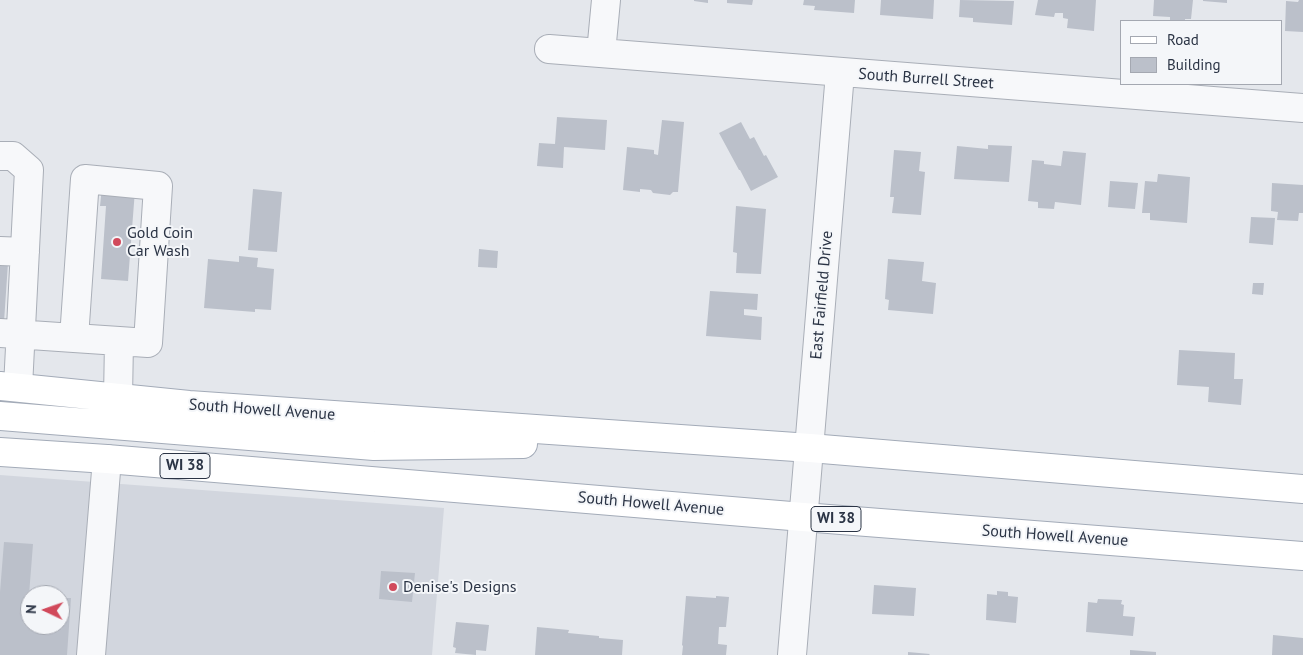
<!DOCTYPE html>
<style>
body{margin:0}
#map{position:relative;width:1303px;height:655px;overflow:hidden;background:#e4e7ec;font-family:"PT Sans",sans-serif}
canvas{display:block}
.legend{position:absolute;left:1120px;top:20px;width:162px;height:65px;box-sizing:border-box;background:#f4f6f9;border:1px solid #a4a8b1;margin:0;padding:6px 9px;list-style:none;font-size:15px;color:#2b3445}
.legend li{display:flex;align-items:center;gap:10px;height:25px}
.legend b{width:25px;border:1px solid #a4a8b1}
.north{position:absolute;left:20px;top:585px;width:50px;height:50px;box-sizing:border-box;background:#f4f6f9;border:1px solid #a4a8b1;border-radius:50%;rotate:273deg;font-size:14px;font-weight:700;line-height:20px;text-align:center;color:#2b3445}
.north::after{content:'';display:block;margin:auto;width:18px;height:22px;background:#d1495b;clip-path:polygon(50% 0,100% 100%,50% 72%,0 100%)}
</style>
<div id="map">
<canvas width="1303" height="655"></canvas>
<ul class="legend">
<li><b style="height:6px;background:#fff"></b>Road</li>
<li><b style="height:14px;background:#bbc0ca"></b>Building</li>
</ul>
<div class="north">N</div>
</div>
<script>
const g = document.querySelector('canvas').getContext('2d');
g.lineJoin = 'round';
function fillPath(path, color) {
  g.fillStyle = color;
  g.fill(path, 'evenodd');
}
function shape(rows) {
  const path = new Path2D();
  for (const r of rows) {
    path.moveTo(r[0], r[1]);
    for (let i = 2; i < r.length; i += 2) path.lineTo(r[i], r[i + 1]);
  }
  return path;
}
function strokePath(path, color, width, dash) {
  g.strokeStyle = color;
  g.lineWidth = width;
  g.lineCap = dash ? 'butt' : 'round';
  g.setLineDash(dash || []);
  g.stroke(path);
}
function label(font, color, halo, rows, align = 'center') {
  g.font = font + ' "PT Sans",sans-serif';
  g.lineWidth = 4;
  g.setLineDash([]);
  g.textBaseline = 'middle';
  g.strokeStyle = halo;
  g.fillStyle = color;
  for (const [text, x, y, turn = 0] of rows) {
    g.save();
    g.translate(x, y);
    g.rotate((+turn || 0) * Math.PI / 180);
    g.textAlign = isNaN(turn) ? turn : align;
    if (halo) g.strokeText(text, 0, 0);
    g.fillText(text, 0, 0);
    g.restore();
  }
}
const built = shape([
 [0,475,444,508,432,655,0,655],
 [30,595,60,595,60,625,30,625]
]);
const building = shape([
 [694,0,708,0,708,3,694,1],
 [727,0,753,0,752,5,727,3],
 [804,0,855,0,854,13,814,10,815,6,803,5],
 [881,0,934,0,933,19,880,15],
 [960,0,1014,1,1012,25,973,22,973,18,959,17],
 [1038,0,1096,0,1094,31,1067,28,1068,19,1063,18,1063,13,1055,13,1054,17,1035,15],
 [1154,0,1193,0,1191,19,1185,19,1185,21,1170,20,1170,17,1153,16],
 [1203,0,1227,0,1227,3,1203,1],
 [1299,0,1303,0,1303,32,1285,31,1286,1,1298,2],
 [557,117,607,120,605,150,564,147,563,168,537,166,539,143,555,144],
 [662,120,684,122,678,192,673,192,670,195,653,193,651,190,640,189,640,192,623,190,627,147,654,150,654,154,658,155],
 [741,122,750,139,754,137,764,156,766,155,778,177,751,191,740,170,739,170,719,133],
 [988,145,1012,146,1009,182,954,179,957,146,988,149],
 [894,150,921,152,919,171,925,172,921,215,892,213,894,197,890,197],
 [1063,151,1086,153,1081,205,1055,202,1054,209,1038,208,1038,202,1028,201,1032,160,1044,161,1044,164,1061,166],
 [1158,174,1190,177,1187,223,1150,220,1150,213,1142,213,1145,181,1157,182],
 [1110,181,1138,183,1135,209,1108,207],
 [1272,183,1303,185,1303,213,1299,213,1298,221,1277,220,1278,212,1271,211],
 [102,187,135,190,128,281,101,279,106,206,100,206],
 [253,189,282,192,277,252,248,250],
 [736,206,766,209,761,274,736,273,737,253,733,252],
 [1251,217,1275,218,1273,245,1249,243],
 [479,249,498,251,497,268,478,267],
 [239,256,258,258,257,267,274,269,271,310,255,309,255,312,204,308,208,259,239,262],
 [888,259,924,262,922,281,936,283,933,314,888,310,889,300,885,299],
 [0,262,8,263,4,322,0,321],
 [1253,283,1264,283,1263,295,1252,294],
 [710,291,758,294,757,310,744,309,744,315,762,317,761,340,706,336],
 [1179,350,1235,353,1234,379,1243,379,1241,405,1208,402,1209,387,1177,385],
 [4,542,33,544,29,595,30,625,60,625,60,598,71,598,67,655,0,655,0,592],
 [381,571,415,573,412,602,379,599],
 [874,585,916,588,914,616,872,614],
 [997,591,1008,592,1008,596,1018,597,1016,623,986,620,987,594,997,595],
 [686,596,716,598,716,596,729,597,726,627,719,627,718,644,727,645,726,655,682,655,683,646,682,645],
 [1098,599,1122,600,1121,604,1124,605,1123,616,1135,617,1133,636,1086,632,1088,602,1097,603],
 [456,622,489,625,486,651,476,650,476,655,455,653,456,648,453,647],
 [537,627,569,630,568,633,599,636,599,638,623,640,622,655,535,655],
 [1273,635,1303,638,1303,655,1272,655],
 [1130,650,1156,652,1156,655,1130,655],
 [908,652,930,654,929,655,908,655]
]);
const minor = shape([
 [549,49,1303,108],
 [601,53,606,0],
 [0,156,13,156,29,170,18,387],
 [0,251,25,252],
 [0,333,74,338,119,341,148,343,158,186,85,179,74,338],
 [118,398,119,341],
 [91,655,107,459],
 [792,655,840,73]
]);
const major = shape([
 [0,386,189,405,810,448,1303,489],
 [0,416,374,446,523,444],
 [0,452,107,459,803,517,1303,556]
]);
const markers = [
 [117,242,5,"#d1495b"],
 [393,587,5,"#d1495b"]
];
const shields = [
 [185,466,50],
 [836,519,50]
];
const shieldNames = [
 ["WI 38",185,466],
 ["WI 38",836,519]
];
const streetNames = [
 ["South Burrell Street",926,79,4],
 ["East Fairfield Drive",822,295,-85],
 ["South Howell Avenue",262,410,4],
 ["South Howell Avenue",651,504,5],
 ["South Howell Avenue",1055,536,4]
];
const poiNames = [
 ["Gold Coin",127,233],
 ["Car Wash",127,251],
 ["Denise's Designs",403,587]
];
fillPath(built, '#d2d6de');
fillPath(building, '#bbc0ca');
strokePath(minor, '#a9aeb7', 30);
strokePath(major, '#a3abb8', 30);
strokePath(minor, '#f7f8fa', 28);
strokePath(major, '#fff', 28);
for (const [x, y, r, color] of markers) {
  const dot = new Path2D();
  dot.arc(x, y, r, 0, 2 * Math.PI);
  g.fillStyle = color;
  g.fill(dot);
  strokePath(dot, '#f4f6f9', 2);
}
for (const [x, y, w] of shields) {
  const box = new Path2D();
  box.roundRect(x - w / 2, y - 12.5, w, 25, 4);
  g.fillStyle = '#f4f6f9';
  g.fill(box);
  strokePath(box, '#2b3445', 1);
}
label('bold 15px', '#2b3445', null, shieldNames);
label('16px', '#2b3445', '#f4f6f9', streetNames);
label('16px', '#2b3445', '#f4f6f9', poiNames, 'left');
</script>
